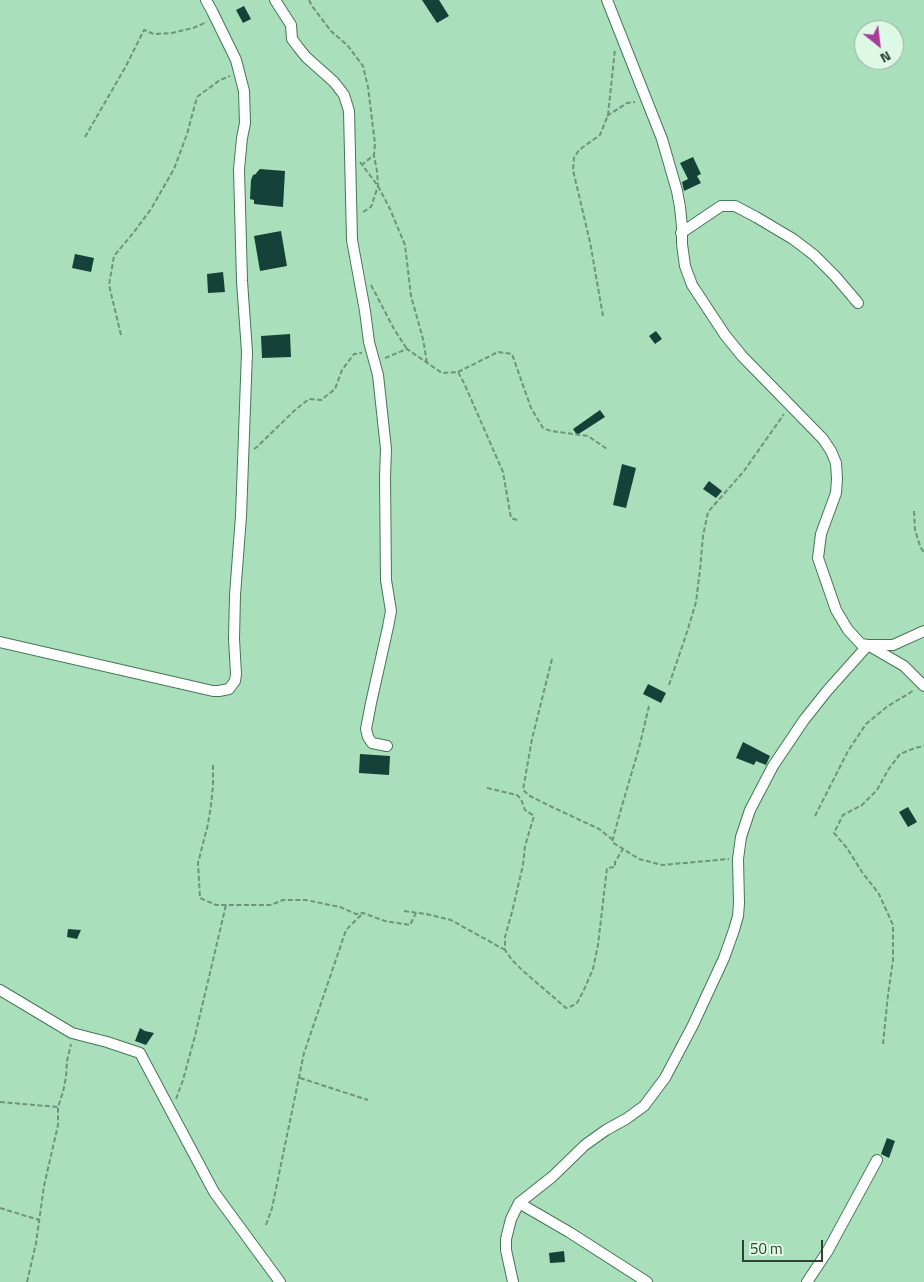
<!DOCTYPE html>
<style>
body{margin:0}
#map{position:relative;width:924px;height:1282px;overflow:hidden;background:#a9dfba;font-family:"Titillium Web",sans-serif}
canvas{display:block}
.north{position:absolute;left:854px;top:20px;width:50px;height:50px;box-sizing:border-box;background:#def8e6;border:1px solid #97b09f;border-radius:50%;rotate:151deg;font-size:14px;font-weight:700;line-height:20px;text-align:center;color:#2d4334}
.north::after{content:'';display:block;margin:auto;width:18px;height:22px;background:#aa3b98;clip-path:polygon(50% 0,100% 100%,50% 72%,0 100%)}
.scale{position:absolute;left:742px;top:1240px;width:81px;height:22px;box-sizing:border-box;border:2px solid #2d4334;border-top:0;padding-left:6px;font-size:15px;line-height:18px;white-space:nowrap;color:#2d4334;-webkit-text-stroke:4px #def8e6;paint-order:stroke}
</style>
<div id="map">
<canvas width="924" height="1282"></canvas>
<div class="north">N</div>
<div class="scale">50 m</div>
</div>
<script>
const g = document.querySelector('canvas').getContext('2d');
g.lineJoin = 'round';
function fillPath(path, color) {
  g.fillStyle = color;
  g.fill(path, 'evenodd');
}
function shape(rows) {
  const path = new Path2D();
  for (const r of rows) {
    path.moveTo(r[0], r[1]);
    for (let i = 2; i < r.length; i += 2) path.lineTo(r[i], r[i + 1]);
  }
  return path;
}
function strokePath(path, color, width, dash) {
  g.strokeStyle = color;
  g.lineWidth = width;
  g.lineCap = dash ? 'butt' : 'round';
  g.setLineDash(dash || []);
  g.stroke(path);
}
const building = shape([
 [422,0,439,0,449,16,437,23],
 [244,6,251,19,243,23,236,10],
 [693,157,701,174,697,176,701,183,684,191,682,182,688,179,680,163],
 [260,169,285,171,283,207,254,204,254,200,250,199,251,180,253,175,256,174,257,172],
 [281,231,287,266,260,271,254,236],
 [75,254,94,258,91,272,72,268],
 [223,272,225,292,208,293,207,274],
 [656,331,662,339,655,344,649,336],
 [290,334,291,357,262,358,261,336],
 [600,410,605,417,577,435,573,429],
 [622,464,636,468,626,508,613,505],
 [709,481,722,491,716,498,703,489],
 [648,684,666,693,661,703,643,694],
 [743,742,770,756,766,765,756,761,754,765,736,758],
 [360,754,390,756,389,775,359,773],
 [908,807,917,822,908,827,899,812],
 [68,929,81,930,77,939,67,937],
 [140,1028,145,1031,154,1033,146,1045,135,1041],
 [887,1138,895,1141,889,1158,881,1154],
 [564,1251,565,1262,550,1263,549,1253]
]);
const path = shape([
 [309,0,312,6,331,31,348,46,363,66,368,87,375,144,374,155,363,164],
 [607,116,627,103,635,102],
 [85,137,126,66,144,30,154,34,172,33,193,28,207,22],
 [360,162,378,186,390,209,405,245,411,296,423,339,427,363],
 [363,212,371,207,378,186,377,171,374,156],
 [371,285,394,329,407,349],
 [603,316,590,242,573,170,574,158,579,150,600,135,608,115,615,49],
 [121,335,109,285,114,256,134,232,151,209,174,169,187,134,197,97,220,80,230,76],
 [385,358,407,349,442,373,458,372,464,383,503,472,511,518,517,520],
 [458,372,498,352,512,354,531,408,543,428,551,431,588,436,607,449],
 [254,449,257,447,295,410,309,399,321,400,335,389,342,370,354,354,362,353],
 [914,511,915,530,920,546,924,553],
 [552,659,532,739,523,790,530,796,550,806,599,829,613,840],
 [669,685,688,629,696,602,700,570,703,536,708,512,744,471,784,414],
 [649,706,639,748,621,809,612,842,639,859,662,865,729,859],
 [213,765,213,786,211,805,208,824,198,863,200,898,216,905,271,905,283,900,306,900,340,907,356,914,363,913,385,921,410,925,416,913],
 [487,788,517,795,521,799,525,810,534,816,525,846,523,865,512,912,505,937,505,950,512,960,522,970,566,1008,572,1006,577,1003,583,992,593,969,598,945,607,868,615,867,615,862,623,849],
 [815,816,848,751,866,724,888,706,908,694,914,690],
 [404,911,426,914,451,920,505,950],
 [883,1044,888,995,893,960,893,925,879,894,862,872,847,848,834,833,843,815,862,805,877,790,888,770,900,754,915,748,924,746],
 [300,1078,368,1100],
 [176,1099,183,1080,195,1036,226,905],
 [0,1102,58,1107],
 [0,1208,39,1220],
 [266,1225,272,1208,304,1053,346,930,363,913],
 [27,1282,36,1243,44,1186,58,1125,58,1107,63,1092,66,1077,67,1061,71,1044]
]);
const minor = shape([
 [275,0,291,25,292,39,298,47,306,57,334,82,341,91,344,95,349,111,352,240,365,311,369,342,378,375,386,449,385,477,386,580,391,611,388,627,371,703,366,729,368,737,372,743,387,746],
 [607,0,662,139,677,191,680,207,682,227,682,244,685,266,692,285,725,335,742,356,823,439,831,451,836,463,837,479,836,493,821,534,818,558,836,610,848,630,861,644,868,645,904,666,924,686],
 [681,233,721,206,735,206,756,217,793,239,814,255,835,276,858,303],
 [0,642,213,691,219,691,229,689,235,681,236,674,234,639,235,595,241,516,247,352,242,281,239,169,242,138,245,123,244,91,236,60,212,11,206,0],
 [0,990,72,1033,107,1042,140,1053,214,1192,280,1282],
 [519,1203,569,1232,647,1282],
 [513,1282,506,1250,506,1239,511,1219,519,1203,552,1177,585,1145,606,1130,626,1119,644,1106,665,1078,693,1025,724,958,734,930,738,916,739,903,738,859,741,837,750,810,773,766,804,720,827,691,868,645,893,645,924,631],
 [807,1282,827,1252,877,1160]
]);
fillPath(building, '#154238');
strokePath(minor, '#457757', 12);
strokePath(path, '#6e957a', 2, [5, 2.5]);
strokePath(minor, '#fff', 10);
</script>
